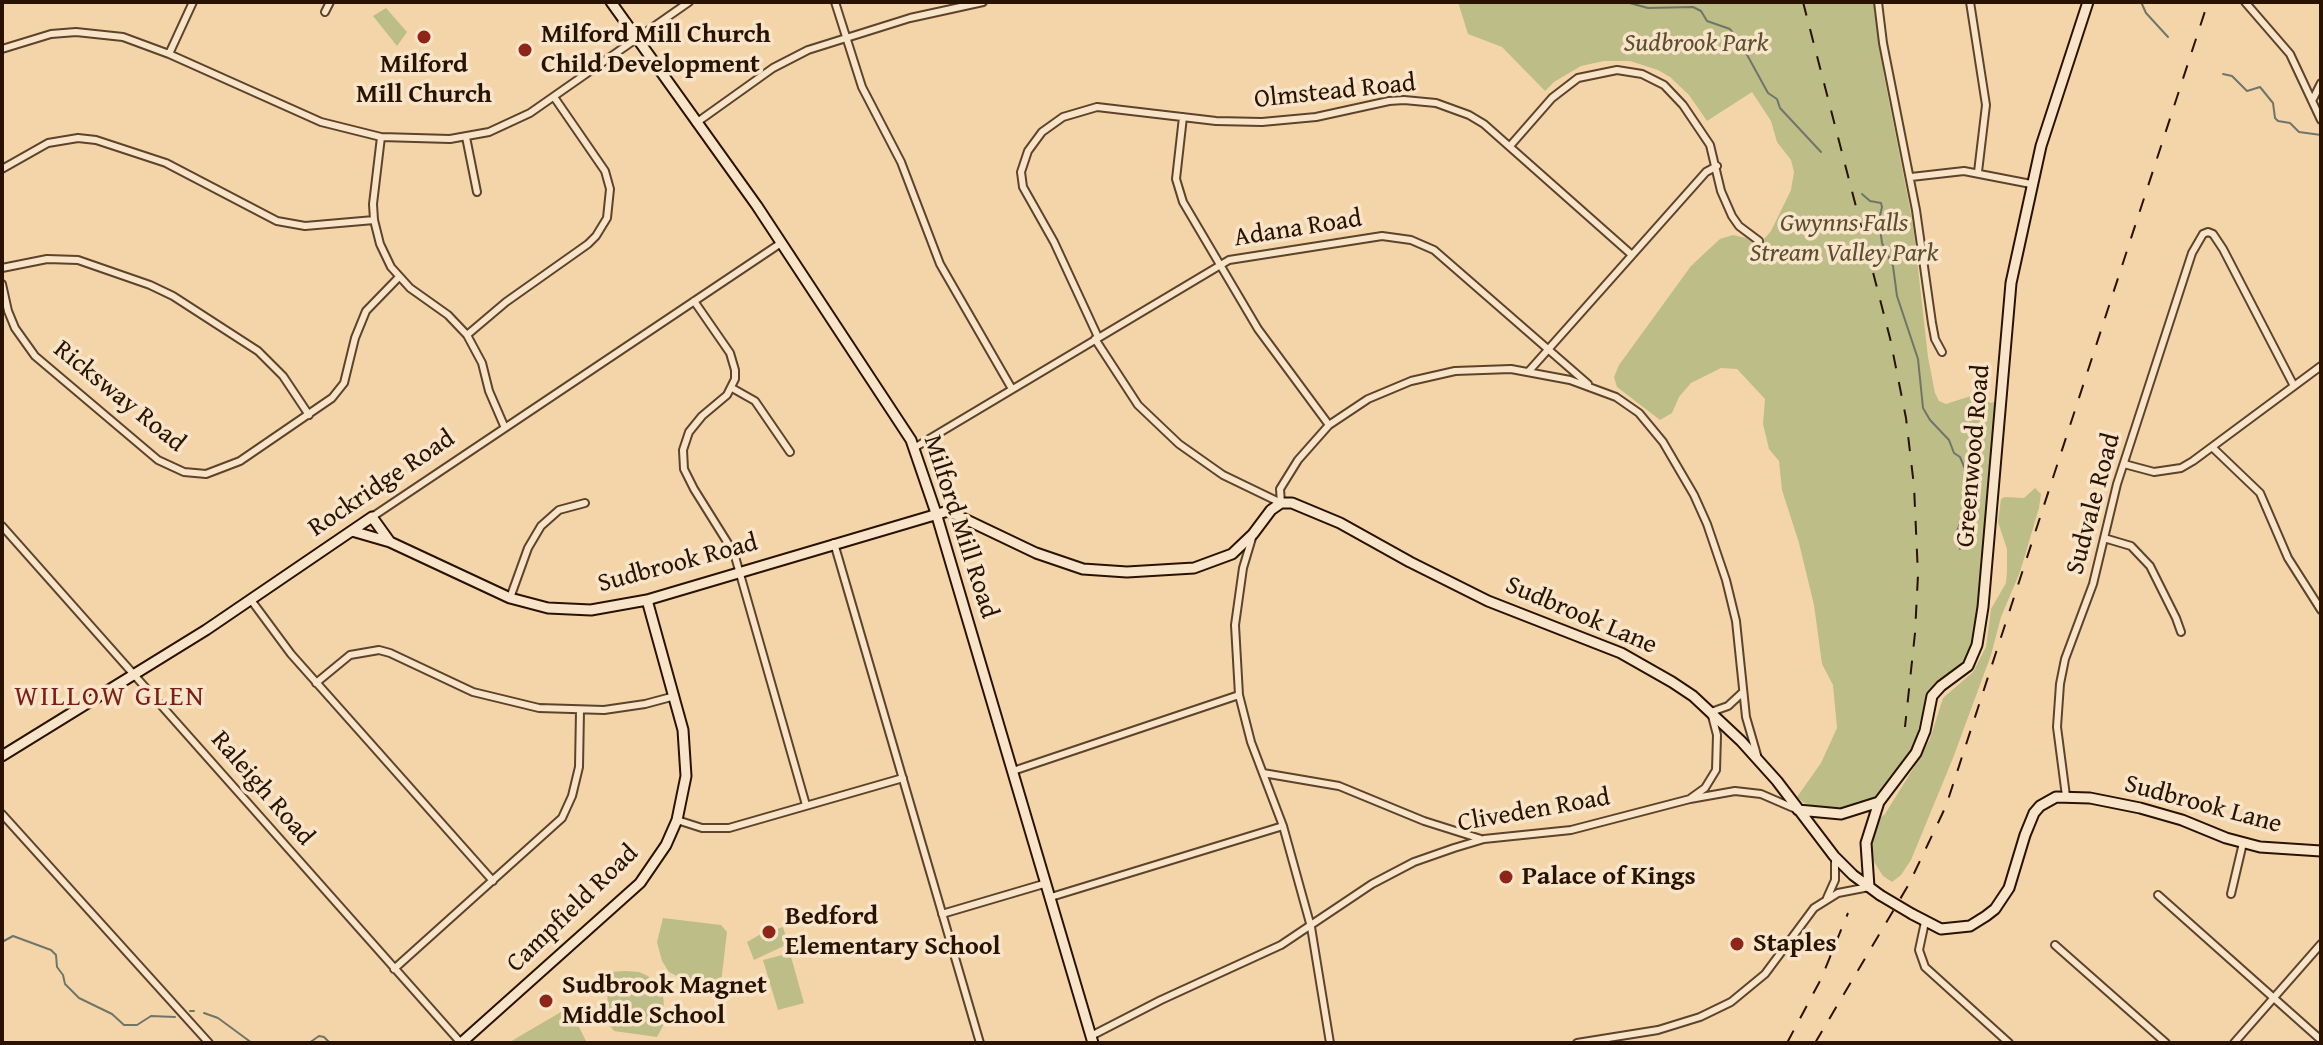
<!DOCTYPE html>
<style>
body{margin:0}
#map{position:relative;width:2323px;height:1045px;overflow:hidden;background:#f4d5aa;font-family:"Gentium Book Plus",serif}
canvas{display:block}
.frame{position:absolute;inset:0;border:4px solid #291200;pointer-events:none}
</style>
<div id="map">
<canvas width="2323" height="1045"></canvas>
<div class="frame"></div>
</div>
<script>
const g = document.querySelector('canvas').getContext('2d');
g.lineJoin = 'round';
function fillPath(path, color) {
  g.fillStyle = color;
  g.fill(path, 'evenodd');
}
function shape(rows) {
  const path = new Path2D();
  for (const r of rows) {
    path.moveTo(r[0], r[1]);
    for (let i = 2; i < r.length; i += 2) path.lineTo(r[i], r[i + 1]);
  }
  return path;
}
function strokePath(path, color, width, dash) {
  g.strokeStyle = color;
  g.lineWidth = width;
  g.lineCap = dash ? 'butt' : 'round';
  g.setLineDash(dash || []);
  g.stroke(path);
}
function label(font, color, halo, rows, align = 'center') {
  g.font = font + ' "Gentium Book Plus",serif';
  g.lineWidth = 7;
  g.setLineDash([]);
  g.textBaseline = 'middle';
  g.strokeStyle = halo;
  g.fillStyle = color;
  for (const [text, x, y, turn = 0] of rows) {
    g.save();
    g.translate(x, y);
    g.rotate((+turn || 0) * Math.PI / 180);
    g.textAlign = isNaN(turn) ? turn : align;
    if (halo) g.strokeText(text, 0, 0);
    g.fillText(text, 0, 0);
    g.restore();
  }
}
const green = shape([
 [1458,2,1873,2,1884,76,1913,224,1928,357,1935,393,1939,401,1946,404,1977,394,1985,396,1990,403,1995,402,1979,606,1973,644,1964,663,1932,687,1927,694,1913,750,1892,781,1871,802,1859,801,1853,807,1819,808,1804,803,1797,797,1821,763,1837,728,1833,685,1822,664,1814,605,1799,543,1782,490,1779,461,1769,449,1763,424,1765,399,1737,369,1721,368,1691,383,1679,397,1672,413,1660,420,1617,387,1614,377,1619,365,1691,266,1708,250,1720,239,1733,235,1746,238,1758,246,1771,231,1791,190,1794,172,1791,160,1777,142,1771,121,1752,92,1707,121,1689,95,1670,77,1658,70,1630,61,1604,61,1581,66,1554,82,1545,91,1502,47,1468,34],
 [386,8,407,32,397,46,373,16],
 [2035,488,2041,494,2039,508,2020,572,2001,617,1991,655,1953,758,1911,860,1901,875,1892,882,1883,876,1872,859,1870,839,1876,821,1885,814,1921,756,1930,739,1943,698,1973,672,1986,647,1991,609,2006,583,2007,571,2007,549,1998,522,2001,499,2005,497,2024,498],
 [663,918,721,925,727,932,721,983,695,985,669,972,662,961,657,942],
 [783,927,788,944,754,960,747,942,761,934],
 [790,953,804,1003,778,1010,763,960],
 [626,971,639,972,648,976,663,994,665,1022,657,1037,614,1031,607,1023,608,972],
 [561,1012,574,1017,587,1043,508,1043]
]);
const stream = shape([
 [1626,2,1648,8,1693,7,1701,11,1707,21,1730,29,1740,42,1768,93,1777,99,1780,108,1821,152],
 [2141,2,2146,13,2168,37],
 [2223,74,2232,76,2247,91,2260,87,2273,103,2275,118,2278,121,2290,123,2299,132,2321,135],
 [1862,194,1870,201,1881,203,1882,207,1879,220,1882,243,1893,266,1897,296,1918,359,1923,408,1930,420,1949,440,1954,453,1960,457,1969,478,1970,501,1957,531,1960,549],
 [2,942,13,936,51,950,56,955,57,967,63,975,65,984,79,998,112,1014,124,1025,137,1025,151,1016,175,1017],
 [190,1011,194,1011],
 [204,1013,218,1018,252,1043],
 [309,1043,319,1036,324,1037,330,1043]
]);
const street = shape([
 [835,2,862,87,901,162,940,264,1012,389],
 [1878,2,1883,43,1916,210,1932,323,1935,339,1942,352],
 [1970,2,1986,105,1978,172],
 [2245,2,2290,54,2321,120],
 [325,12,330,2],
 [2,49,51,34,76,32,123,37,169,54,321,122,381,137,450,139,489,132,530,113,689,2],
 [169,54,193,2],
 [2312,101,2321,83],
 [1183,117,1176,179,1183,202,1258,329,1329,425],
 [696,123,773,68,808,50,910,18,983,2],
 [381,137,373,204,374,220,380,244,391,267,410,288,448,315,467,335,482,363,489,391,505,428],
 [466,137,477,192],
 [1510,146,1552,98,1578,78,1617,70,1642,74,1664,85,1683,105,1710,145,1721,191,1732,216,1739,226,1759,241],
 [2,169,48,143,78,138,96,140,166,163,277,221,305,226,374,220],
 [1911,177,1964,171,2031,184],
 [2,268,47,259,78,260,150,285,173,296,258,351,283,376,309,415],
 [2,284,8,311,15,328,35,356,158,460,184,472,206,474,240,461,332,398,344,383,355,338,366,311,399,277],
 [694,301,730,353,735,370,735,379,727,395,702,416,689,432,683,450,684,469,694,489,734,553,806,805],
 [467,335,506,302,588,244,596,236,607,218,610,189,605,171,554,97],
 [1098,337,1054,242,1023,187,1021,172,1028,151,1042,132,1063,117,1097,107,1216,121,1262,122,1316,117,1389,101,1404,100,1436,103,1469,115,1484,124,1632,255],
 [1095,339,1138,405,1179,444,1223,475,1281,503],
 [1529,371,1706,172,1717,166],
 [732,388,755,401,790,452],
 [2212,447,2260,493,2288,558,2321,610],
 [914,448,1229,260,1382,236,1411,240,1434,250,1588,384],
 [2124,464,2154,472,2181,468,2193,461,2321,366],
 [1281,503,1280,489,1298,460,1329,425,1368,399,1411,381,1455,371,1511,369,1570,380,1616,397,1639,413,1663,442,1694,495,1707,524,1726,580,1736,621,1746,717,1757,755],
 [372,517,781,243],
 [2,526,461,1043],
 [1252,538,1243,568,1235,625,1239,695,1251,742,1283,826,1311,927,1330,1043],
 [2104,538,2131,546,2150,566,2176,618,2181,632],
 [834,543,980,1043],
 [510,598,528,548,541,526,559,510,585,503],
 [251,600,291,654,493,881],
 [316,683,350,655,379,650,390,653,473,692,539,708,604,710,645,704,675,696],
 [1013,771,1239,695],
 [1263,773,1339,786,1424,821,1481,839],
 [2066,796,2057,727,2060,684,2065,659,2093,584,2117,484,2192,253,2203,234,2208,232,2213,234,2223,249,2294,386],
 [1691,798,1705,788,1716,770,1717,735,1711,712,1728,706,1743,692],
 [2,814,209,1043],
 [677,820,702,828,729,828,903,778],
 [2231,894,2243,843],
 [2158,895,2321,1040],
 [1051,897,1283,826],
 [1827,898,1835,880,1835,859],
 [942,914,1047,883],
 [1925,922,1919,950,1925,967,2009,1043],
 [2055,945,2166,1043],
 [394,969,562,818,572,796,579,767,580,711],
 [1091,1036,1161,1000,1281,945,1372,884,1414,862,1454,848,1484,839,1571,830,1690,799,1735,791,1761,794,1798,810],
 [1577,1043,1658,1030,1700,1017,1731,1002,1765,974,1814,908,1838,893,1869,887],
 [2234,1043,2321,944]
]);
const secondary = shape([
 [611,2,757,206,911,440,936,513,1093,1043],
 [352,531,390,542,510,598,548,608,591,610,647,600,948,511,1036,553,1083,569,1127,572,1194,568,1232,554,1253,534,1271,510,1281,503,1292,503,1340,523,1410,562,1488,601,1621,653,1672,682,1693,696,1741,741,1777,781,1834,856,1853,875,1880,895],
 [2,756,206,630,372,517,390,542],
 [1798,810,1841,814,1879,802],
 [1869,887,1866,843,1879,802,1916,753,1925,731,1932,696,1941,686,1968,666,1977,645,1983,607,2011,283,2041,146,2088,2],
 [1912,914,1941,929,1970,926,1986,916,1995,909,2009,888,2025,835,2034,813,2040,806,2056,797,2090,798,2140,808,2182,820,2226,838,2260,847,2321,851],
 [461,1043,640,883,666,845,677,820,686,776,683,730,647,600]
]);
const rail = shape([
 [1803,2,1890,338,1906,418,1914,486,1918,575,1915,633,1905,727],
 [1787,1043,1821,979,1848,913],
 [1815,1043,1909,884,1946,806,2208,2]
]);
const secondaryBridge = shape([
 [1880,895,1912,914]
]);
const markers = [
 [424,37,8,"#8f2418"],
 [525,50,8,"#8f2418"],
 [1506,877,8,"#8f2418"],
 [769,932,8,"#8f2418"],
 [1737,944,8,"#8f2418"],
 [546,1001,8,"#8f2418"]
];
const poiNames = [
 ["Milford Mill Church",541,35],
 ["Child Development",541,65],
 ["Milford",424,65,"center"],
 ["Mill Church",424,95,"center"],
 ["Palace of Kings",1522,877],
 ["Bedford",785,917],
 ["Elementary School",785,947],
 ["Staples",1753,944],
 ["Sudbrook Magnet",562,986],
 ["Middle School",562,1016]
];
const parkNames = [
 ["Sudbrook Park",1696,44],
 ["Gwynns Falls",1844,224],
 ["Stream Valley Park",1844,254]
];
const streetNames = [
 ["Olmstead Road",1335,92,-6],
 ["Adana Road",1298,229,-9],
 ["Ricksway Road",119,397,39],
 ["Greenwood Road",1974,456,-85],
 ["Rockridge Road",382,484,-34],
 ["Sudvale Road",2094,504,-75],
 ["Milford Mill Road",960,527,72],
 ["Sudbrook Road",678,564,-15],
 ["Sudbrook Lane",1581,616,23],
 ["Raleigh Road",262,789,49],
 ["Sudbrook Lane",2203,805,15],
 ["Cliveden Road",1534,811,-10],
 ["Campfield Road",573,909,-44]
];
const neighbourhoodNames = [
 ["WILLOW GLEN",110,698]
];
fillPath(green, '#bdbd87');
strokePath(stream, '#6f7669', 2);
strokePath(street, '#5c432a', 10);
strokePath(secondary, '#291200', 13);
strokePath(street, '#f8e4c8', 6);
strokePath(secondary, '#f8e4c8', 9);
strokePath(rail, '#291200', 2, [14, 14]);
strokePath(secondaryBridge, '#291200', 13, []);
strokePath(secondaryBridge, '#f8e4c8', 9);
for (const [x, y, r, color] of markers) {
  const dot = new Path2D();
  dot.arc(x, y, r, 0, 2 * Math.PI);
  g.fillStyle = color;
  g.fill(dot);
  strokePath(dot, '#f8e4c8', 3);
}
label('bold 26px', '#291200', '#f8e4c8', poiNames, 'left');
label('italic 26px', '#5d4e2f', '#f8e4c8', parkNames);
label('26px', '#291200', '#f8e4c8', streetNames);
g.letterSpacing = '2px';
label('28px', '#7a1f14', '#f8e4c8', neighbourhoodNames);
g.letterSpacing = '0px';
</script>
